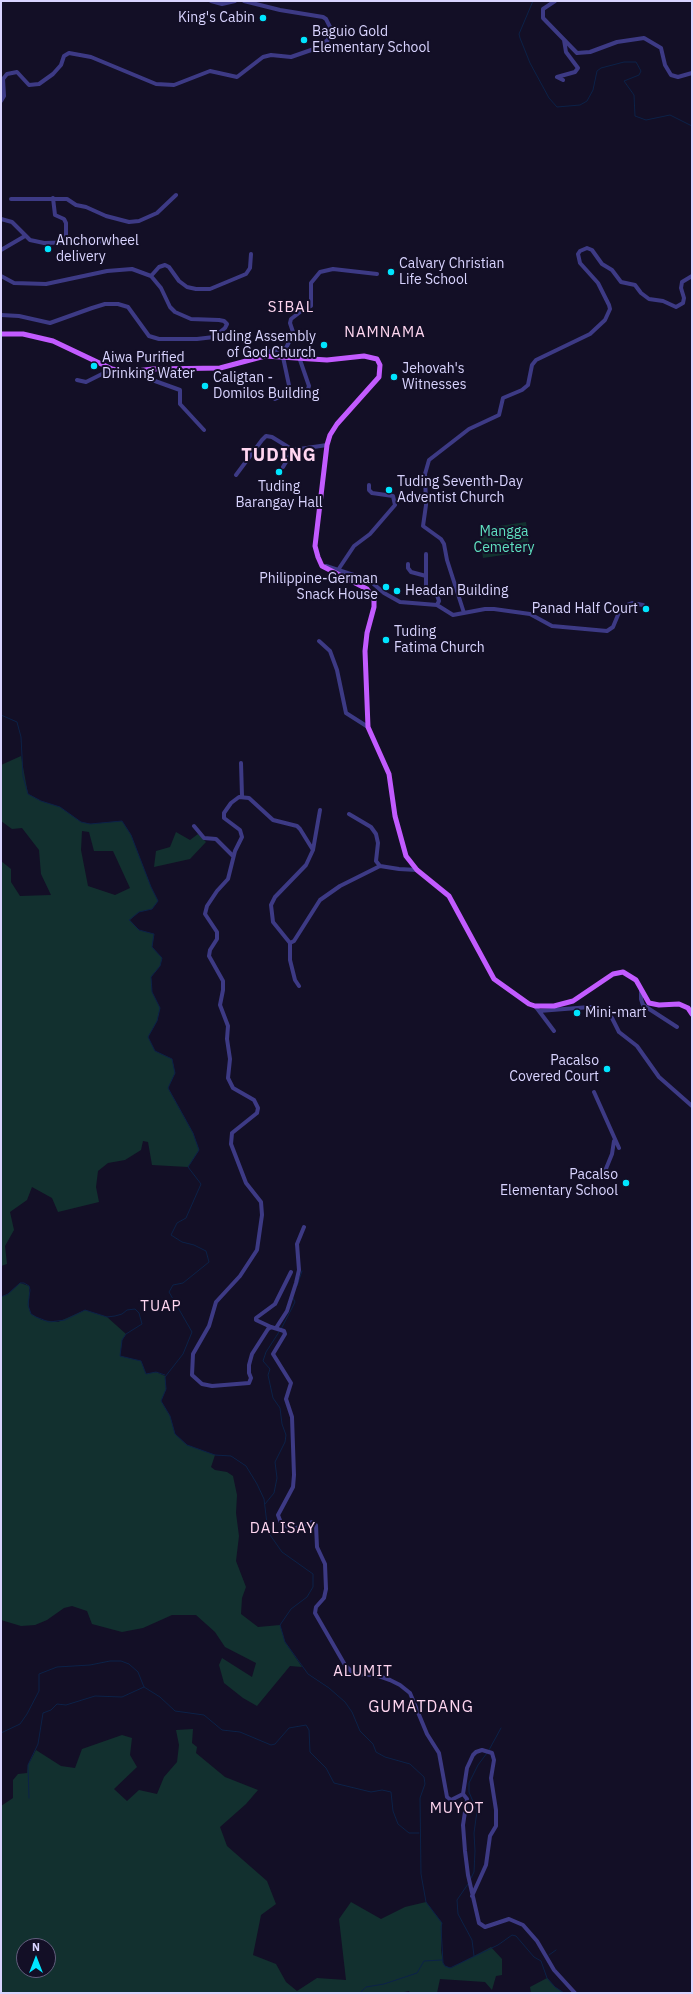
<!DOCTYPE html>
<style>
body{margin:0}
#map{position:relative;width:693px;height:1994px;overflow:hidden;background:#130f26;font-family:"IBM Plex Sans",sans-serif}
canvas{display:block}
.frame{position:absolute;inset:0;border:2px solid #d9d4ff;pointer-events:none}
.north{position:absolute;left:16px;top:1938px;width:40px;height:40px;box-sizing:border-box;background:#130f26;border:1px solid #625e7d;border-radius:50%;rotate:0deg;font-size:11px;font-weight:700;line-height:16px;text-align:center;color:#d9d4ff}
.north::after{content:'';display:block;margin:auto;width:14px;height:18px;background:#00e5ff;clip-path:polygon(50% 0,100% 100%,50% 72%,0 100%)}
</style>
<div id="map">
<canvas width="693" height="1994"></canvas>
<div class="frame"></div>
<div class="north">N</div>
</div>
<script>
const g = document.querySelector('canvas').getContext('2d');
g.lineJoin = 'round';
function fillPath(path, color) {
  g.fillStyle = color;
  g.fill(path, 'evenodd');
}
function shape(rows) {
  const path = new Path2D();
  for (const r of rows) {
    path.moveTo(r[0], r[1]);
    for (let i = 2; i < r.length; i += 2) path.lineTo(r[i], r[i + 1]);
  }
  return path;
}
function strokePath(path, color, width, dash) {
  g.strokeStyle = color;
  g.lineWidth = width;
  g.lineCap = dash ? 'butt' : 'round';
  g.setLineDash(dash || []);
  g.stroke(path);
}
function label(font, color, halo, rows, align = 'center') {
  g.font = font + ' "IBM Plex Sans",sans-serif';
  g.lineWidth = 4;
  g.setLineDash([]);
  g.textBaseline = 'middle';
  g.strokeStyle = halo;
  g.fillStyle = color;
  for (const [text, x, y, turn = 0] of rows) {
    g.save();
    g.translate(x, y);
    g.rotate((+turn || 0) * Math.PI / 180);
    g.textAlign = isNaN(turn) ? turn : align;
    if (halo) g.strokeText(text, 0, 0);
    g.fillText(text, 0, 0);
    g.restore();
  }
}
const green = shape([
 [526,522,530,551,483,558,479,529],
 [21,756,28,794,41,801,60,807,81,822,91,824,122,821,131,835,151,887,158,901,152,909,139,912,130,920,139,930,154,934,152,947,162,958,160,966,151,977,152,992,160,1008,157,1021,148,1037,155,1051,172,1059,175,1073,168,1088,193,1133,199,1150,188,1167,152,1165,148,1142,143,1141,141,1150,125,1160,108,1163,98,1171,96,1187,99,1202,58,1212,52,1198,32,1187,27,1200,10,1212,14,1230,5,1246,7,1264,1,1266,1,861,11,869,11,882,20,896,51,895,41,874,39,850,22,828,12,829,1,821,1,765],
 [82,831,89,832,94,851,113,851,130,888,115,895,88,886,81,850],
 [176,832,190,840,198,834,206,842,190,859,154,867,156,851,170,847],
 [20,1283,29,1286,29,1309,31,1314,42,1320,58,1322,85,1310,107,1317,126,1334,122,1340,120,1356,141,1361,146,1374,156,1372,165,1376,166,1389,161,1401,170,1416,175,1434,187,1445,215,1455,211,1467,215,1470,227,1472,233,1476,237,1495,236,1513,239,1536,236,1561,246,1587,242,1598,241,1614,258,1627,280,1625,285,1642,302,1667,290,1666,257,1706,243,1698,224,1683,219,1665,222,1658,252,1677,256,1663,225,1647,215,1632,196,1615,172,1615,143,1628,122,1632,92,1624,87,1611,72,1606,64,1608,47,1620,35,1625,21,1626,1,1620,1,1297,8,1294],
 [193,1729,192,1743,197,1747,196,1753,225,1777,258,1790,246,1804,220,1827,227,1846,267,1881,276,1904,261,1915,253,1955,276,1964,286,1982,297,1991,317,1978,346,1980,339,1919,351,1902,381,1919,405,1907,426,1902,442,1923,441,1950,443,1963,445,1966,451,1968,491,1947,502,1959,502,1975,496,1976,492,1990,485,1982,440,1979,437,1993,410,1993,409,1991,400,1993,1,1993,1,1806,13,1798,13,1780,18,1774,27,1773,28,1765,36,1750,61,1766,75,1768,82,1749,122,1735,132,1738,130,1755,137,1767,114,1789,127,1801,139,1790,157,1794,164,1777,177,1762,179,1745,176,1730],
 [24,1946,48,1946,48,1970,24,1970],
 [547,1978,555,1987,564,1993,531,1993,530,1987]
]);
const stream = shape([
 [533,1,519,34,520,38,530,63,549,98,557,107,580,105,587,101,593,90,597,71,601,68,624,62,636,62,641,71,639,75,624,81,634,95,635,116,646,120,670,115,692,126],
 [1,715,17,722,21,737,23,776,28,794,41,801,60,807,81,822,90,824,122,821,131,835,151,887,158,901,152,909,139,912,129,920,139,930,154,934,152,947,162,958,160,966,151,977,152,992,160,1008,157,1021,148,1037,155,1051,172,1059,175,1073,168,1088,193,1133,199,1150,188,1167,201,1184,186,1218,177,1223,171,1235,182,1242,194,1245,206,1251,209,1262,183,1283,173,1285,169,1292,192,1332,183,1354,165,1377,166,1389,161,1401,170,1416,175,1434,187,1445,215,1455,231,1456,246,1466,257,1484,264,1499,268,1532,282,1552,313,1574,313,1587,307,1597,291,1609,280,1625,285,1642,308,1674,329,1688,345,1702,352,1712,360,1731,373,1744,376,1752,385,1757,410,1764,424,1777,425,1784,420,1798,421,1874,426,1902,442,1923,441,1927,443,1963,445,1966,450,1968,498,1945,512,1935,516,1936,534,1957,541,1961,547,1978,555,1987,564,1993],
 [297,1286,302,1271],
 [1,1297,8,1294,20,1283,24,1283,29,1286,30,1290,28,1305,31,1314,36,1317,49,1322,65,1320,85,1310,107,1317,115,1316,122,1314,127,1310,135,1309,139,1313,142,1324,126,1334,122,1340,120,1356,141,1361,146,1374,156,1372,165,1375],
 [281,1329,292,1308,295,1302,293,1298],
 [265,1504,274,1493,277,1478,275,1462,285,1442,286,1435,282,1424,280,1408,273,1398,268,1375,270,1369,263,1361,266,1352,279,1332],
 [1,1733,20,1724,27,1714,39,1691,39,1674,57,1667,90,1665,110,1661,121,1661,129,1664,138,1672,144,1687,160,1697,175,1711,204,1715,222,1730,240,1732,271,1745,275,1744,289,1728,306,1725,309,1730,310,1752,326,1768,334,1783,371,1792,382,1790,391,1792,393,1811,398,1824,409,1833,419,1833],
 [489,1750,501,1728],
 [29,1798,28,1765,38,1744,43,1713,51,1710,57,1704,66,1705,95,1696,122,1697,144,1687],
 [470,1880,474,1872,475,1851,474,1833,477,1811,469,1792,469,1783,478,1765,487,1753],
 [468,1884,457,1900,458,1914,472,1940,474,1956],
 [549,1955,556,1950],
 [360,1993,366,1987,384,1984,417,1973,424,1961,442,1960]
]);
const minor = shape([
 [211,1,222,4,235,1],
 [555,1,543,9,543,18,577,53,590,52,617,42,644,38,661,48,665,65,671,75,678,77,692,73],
 [563,80,557,77,575,72,578,68,566,52,564,40],
 [1,101,4,96,3,79,7,74,17,72,29,85,39,84,53,74,61,65,64,56,69,53,91,57,156,84,174,85,210,71,237,77,263,57,271,55,291,57,314,49,328,40,330,27,326,19,323,17,280,10,244,1],
 [53,198,55,215,64,219,66,223,66,243],
 [11,199,67,199,76,205,86,207,106,216,129,222,139,221,157,213,176,195],
 [1,219,12,222,30,240,44,243,115,241],
 [1,250,25,236],
 [1,276,14,283,46,284,107,271,132,269,151,276,161,288,170,307,175,312,191,319,219,320,224,321,227,324,225,328,214,337,197,339,159,339,149,336,128,307,118,304,105,304,92,308,50,323,19,316,1,315],
 [151,276,159,267,165,265,169,267,179,281,187,287,196,289,210,289,246,274,250,268,251,254],
 [299,357,309,386,305,397],
 [255,358,257,354,286,348,292,336,293,332,290,323,291,319,304,309,311,306,311,283,320,272,333,269,377,274],
 [139,371,155,381,180,390,180,404,204,430],
 [77,380,86,382,112,369],
 [275,399,289,393,290,390,283,357],
 [283,467,293,450],
 [236,475,262,440,266,436,272,437,293,450,327,445],
 [426,554,426,587,437,595,439,601,437,605],
 [408,564,408,568,411,572,426,576],
 [326,566,369,580,384,593,400,602,437,605,453,615,485,609,494,609,530,614,552,626,607,631,613,627,620,610,624,606,632,603,643,605],
 [338,570,354,546,370,534,395,505,393,496,372,493,369,490,369,485],
 [464,613,447,560,444,544,441,539,423,526,426,505,425,474,429,460,469,429,499,415,503,398,522,390,528,385,532,365,536,360,590,334,605,320,610,309,609,305,598,283,580,263,578,254,580,251,587,248,592,250,602,264,612,270,621,282,635,285,641,293,649,299,663,301,676,307,683,303,684,298,681,288,682,282,692,276],
 [319,641,330,651,337,670,346,713,368,727],
 [241,763,242,796],
 [349,814,371,827,376,834,378,843,376,861,380,866],
 [194,826,204,838,216,839,233,856],
 [313,850,320,810],
 [417,870,399,869,380,866,340,886,320,900,294,941,290,943,273,922,271,905,275,897,306,865,313,850,300,829,297,826,273,820,249,798,239,797,231,803,224,813,224,818,240,830,242,837,235,851,228,879,217,891,207,906,205,914,217,932,217,939,210,950,209,956,223,981,223,990,220,1005,228,1026,227,1039,230,1059,228,1078,233,1088,254,1100,258,1108,257,1113,232,1133,231,1144,246,1183,261,1202,262,1215,257,1250,240,1276,216,1302,209,1326,193,1354,192,1375,202,1384,212,1386,249,1383,251,1378,249,1373,249,1365,252,1354,268,1329,271,1327,284,1331,285,1334,273,1354,291,1383,286,1399,292,1417,294,1475,293,1487,278,1515,281,1523,290,1528,296,1528,312,1522,316,1525,317,1547,325,1564,326,1589,324,1598,316,1607,315,1613,345,1665,351,1671,356,1674,376,1675,390,1680,400,1685,410,1693,427,1734,439,1753,447,1797,451,1800,463,1794,467,1799,463,1825,465,1851,468,1875,479,1923,485,1927,509,1919,523,1925,537,1941,554,1970,575,1993],
 [290,943,290,960,295,980,299,986],
 [641,989,641,999,643,1005,677,1027],
 [535,1006,539,1011,590,1007,604,1010,612,1018,619,1032,637,1046,659,1077,692,1106],
 [539,1011,554,1031],
 [594,1092,619,1148],
 [603,1176,612,1154,614,1141],
 [271,1327,256,1320,256,1318,275,1304,291,1272],
 [276,1328,287,1311,296,1283,299,1270,297,1244,304,1227],
 [463,1794,467,1768,473,1755,476,1752,482,1750,492,1753,494,1760,491,1778,496,1810,496,1826,490,1836,486,1865,472,1896]
]);
const major = shape([
 [1,334,23,334,53,341,112,369,128,372,153,369,220,368,265,356,327,360,364,356,377,359,380,365,379,377,337,424,330,435,327,445,315,546,318,557,322,566,367,589,374,599,374,607,367,633,365,651,368,727,389,774,395,816,406,856,417,870,449,896,494,979,529,1004,535,1006,554,1006,573,1001,613,974,623,972,636,980,649,1003,659,1005,679,1004,688,1008,692,1014]
]);
const markers = [
 [263,18,4,"#00e5ff"],
 [304,40,4,"#00e5ff"],
 [48,249,4,"#00e5ff"],
 [391,272,4,"#00e5ff"],
 [324,345,4,"#00e5ff"],
 [94,366,4,"#00e5ff"],
 [394,377,4,"#00e5ff"],
 [205,386,4,"#00e5ff"],
 [279,472,4,"#00e5ff"],
 [389,490,4,"#00e5ff"],
 [386,587,4,"#00e5ff"],
 [397,591,4,"#00e5ff"],
 [646,609,4,"#00e5ff"],
 [386,640,4,"#00e5ff"],
 [577,1013,4,"#00e5ff"],
 [607,1069,4,"#00e5ff"],
 [626,1183,4,"#00e5ff"]
];
const poiNames = [
 ["King's Cabin",255,18,"right"],
 ["Baguio Gold",312,32],
 ["Elementary School",312,48],
 ["Anchorwheel",56,241],
 ["delivery",56,257],
 ["Calvary Christian",399,264],
 ["Life School",399,280],
 ["Tuding Assembly",316,337,"right"],
 ["of God Church",316,353,"right"],
 ["Aiwa Purified",102,358],
 ["Drinking Water",102,374],
 ["Jehovah's",402,369],
 ["Witnesses",402,385],
 ["Caligtan -",213,378],
 ["Domilos Building",213,394],
 ["Tuding Seventh-Day",397,482],
 ["Adventist Church",397,498],
 ["Tuding",279,487,"center"],
 ["Barangay Hall",279,503,"center"],
 ["Philippine-German",378,579,"right"],
 ["Snack House",378,595,"right"],
 ["Headan Building",405,591],
 ["Panad Half Court",638,609,"right"],
 ["Tuding",394,632],
 ["Fatima Church",394,648],
 ["Mini-mart",585,1013],
 ["Pacalso",599,1061,"right"],
 ["Covered Court",599,1077,"right"],
 ["Pacalso",618,1175,"right"],
 ["Elementary School",618,1191,"right"]
];
const parkNames = [
 ["Mangga",504,532],
 ["Cemetery",504,548]
];
const neighbourhoodNames = [
 ["SIBAL",291,308],
 ["NAMNAMA",385,333],
 ["TUAP",161,1307],
 ["DALISAY",283,1529],
 ["ALUMIT",363,1672],
 ["MUYOT",457,1809]
];
const quarterNames = [
 ["GUMATDANG",421,1707]
];
const districtNames = [
 ["TUDING",279,456]
];
fillPath(green, '#12302f');
strokePath(stream, '#0c2248', 1);
strokePath(minor, '#3d3a85', 4);
strokePath(major, '#c25bff', 5);
for (const [x, y, r, color] of markers) {
  const dot = new Path2D();
  dot.arc(x, y, r, 0, 2 * Math.PI);
  g.fillStyle = color;
  g.fill(dot);
  strokePath(dot, '#130f26', 1.5);
}
label('14px', '#d9d4ff', '#130f26', poiNames, 'left');
label('14px', '#5fe0c0', '#130f26', parkNames);
g.letterSpacing = '1px';
label('15px', '#ffd6f0', '#130f26', neighbourhoodNames);
g.letterSpacing = '0px';
g.letterSpacing = '1px';
label('16px', '#ffd6f0', '#130f26', quarterNames);
g.letterSpacing = '0px';
g.letterSpacing = '1px';
label('bold 18px', '#ffd6f0', '#130f26', districtNames);
g.letterSpacing = '0px';
</script>
